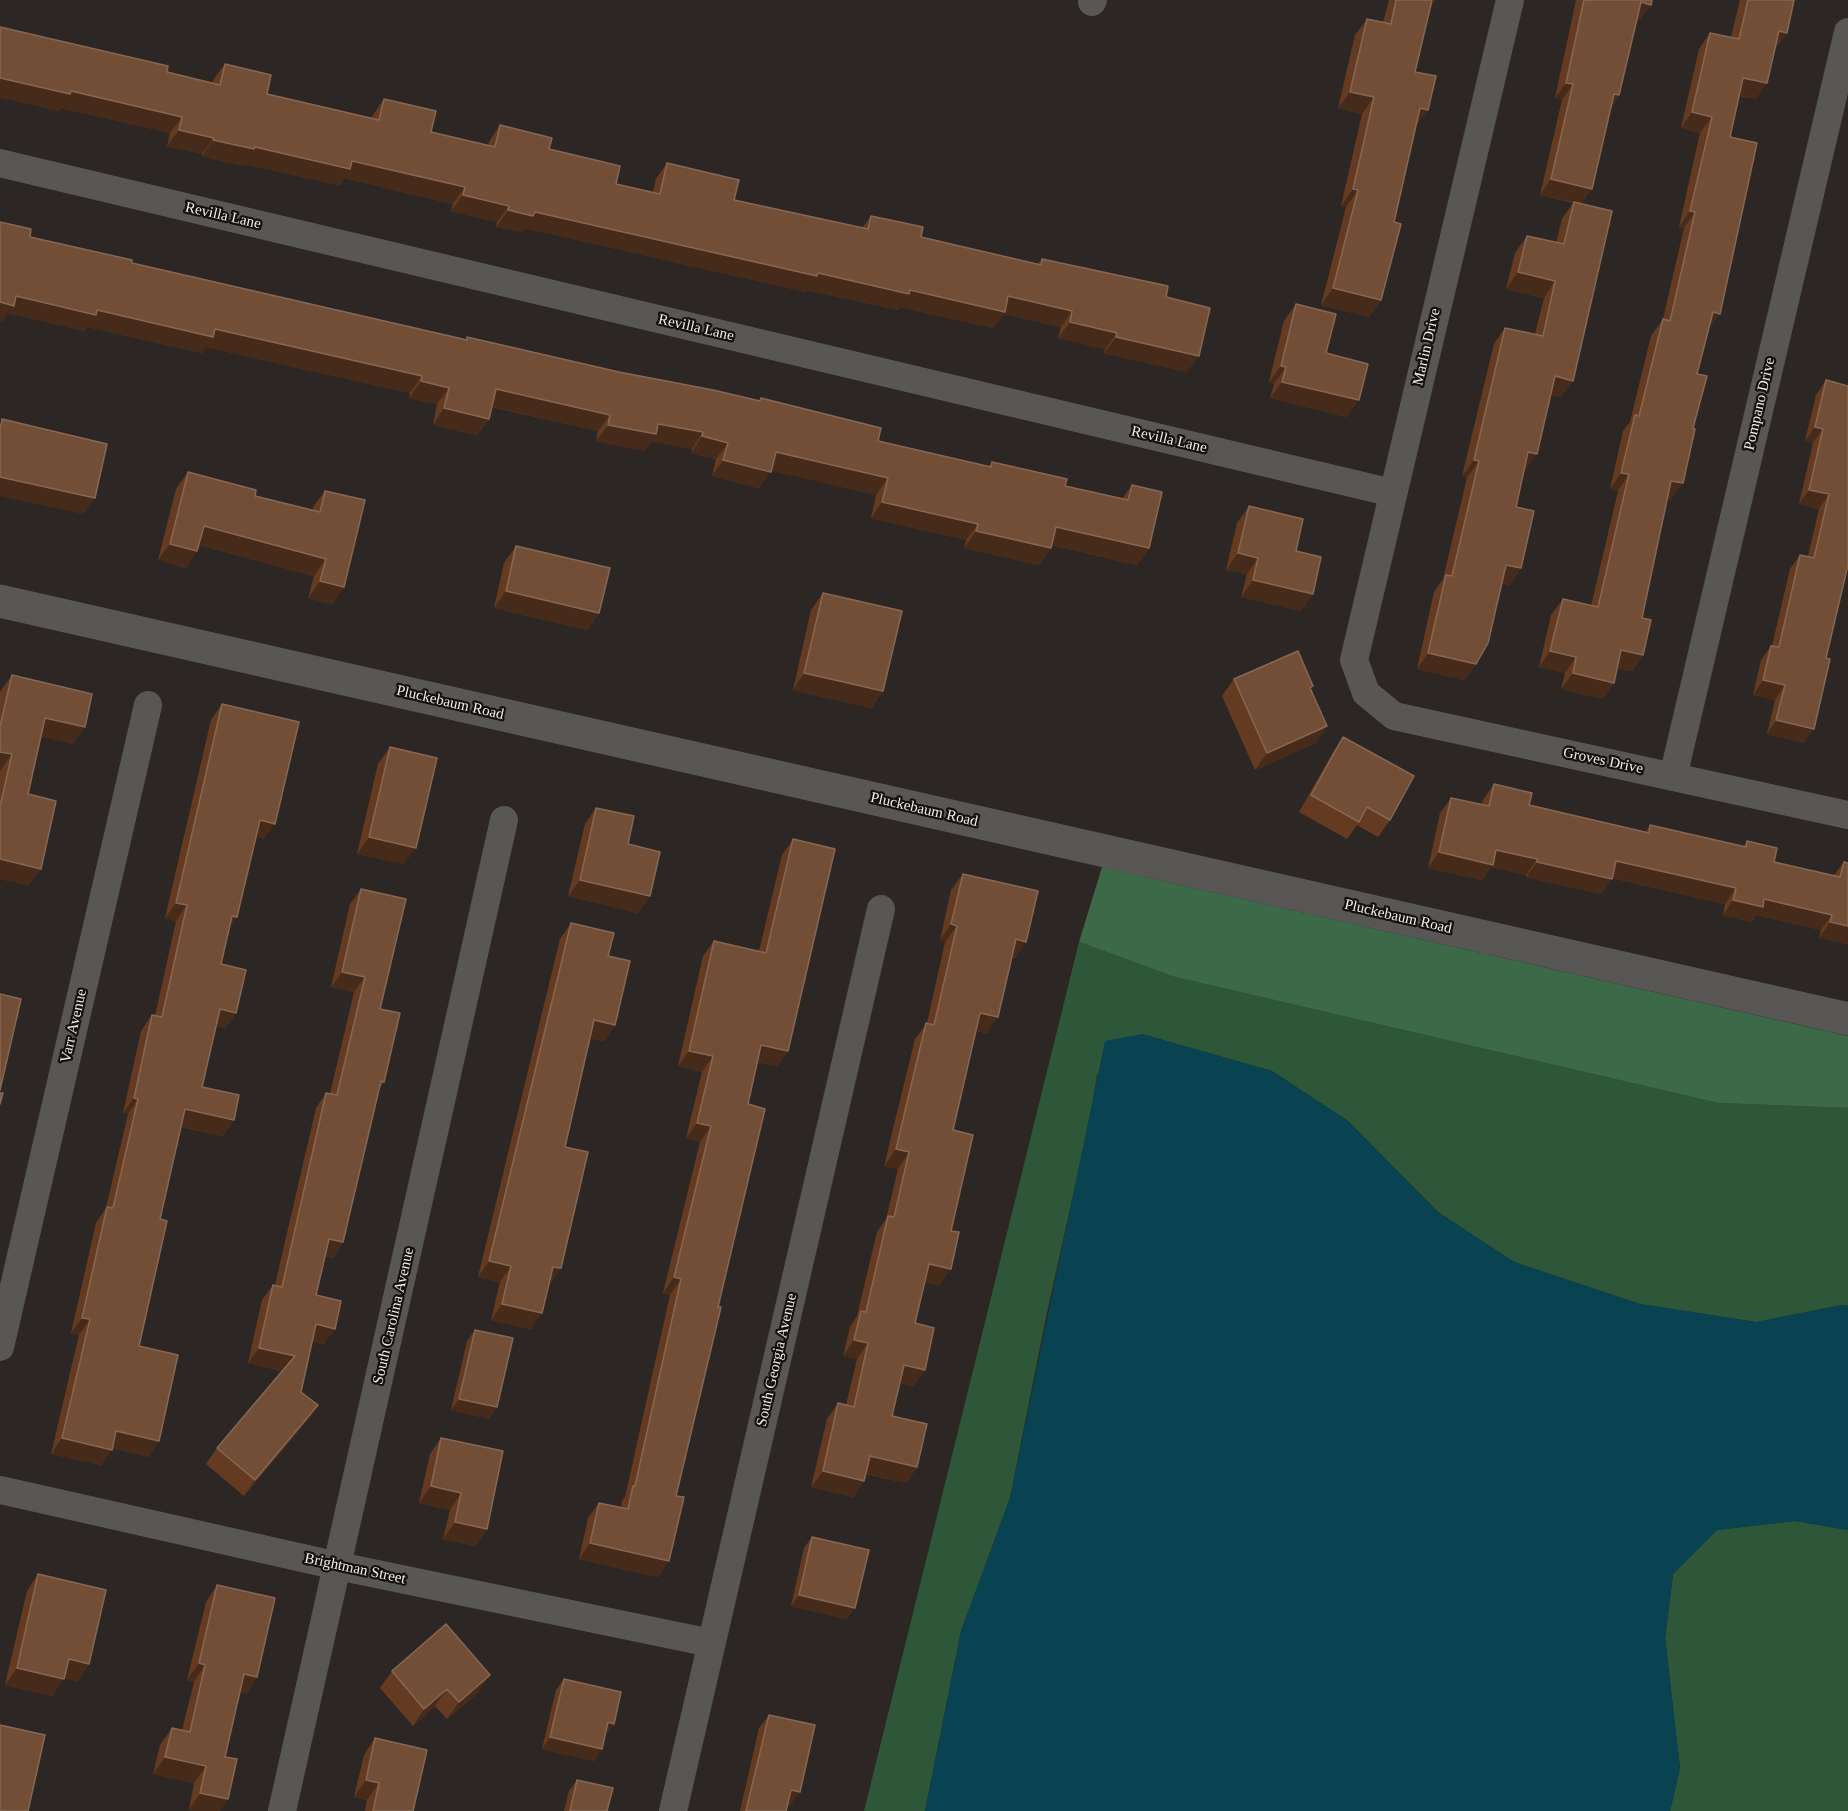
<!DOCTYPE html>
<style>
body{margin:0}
canvas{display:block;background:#2c2725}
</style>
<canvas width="1848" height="1811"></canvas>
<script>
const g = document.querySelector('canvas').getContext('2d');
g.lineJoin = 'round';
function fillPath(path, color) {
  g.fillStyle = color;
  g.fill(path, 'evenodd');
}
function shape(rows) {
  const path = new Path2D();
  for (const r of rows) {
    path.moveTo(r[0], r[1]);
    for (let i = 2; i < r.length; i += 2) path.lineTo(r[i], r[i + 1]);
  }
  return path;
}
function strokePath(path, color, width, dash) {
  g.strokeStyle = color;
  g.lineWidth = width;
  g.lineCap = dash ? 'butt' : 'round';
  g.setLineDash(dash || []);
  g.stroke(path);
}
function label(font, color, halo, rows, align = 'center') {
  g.font = font + ' Georgia,serif';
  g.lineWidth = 4.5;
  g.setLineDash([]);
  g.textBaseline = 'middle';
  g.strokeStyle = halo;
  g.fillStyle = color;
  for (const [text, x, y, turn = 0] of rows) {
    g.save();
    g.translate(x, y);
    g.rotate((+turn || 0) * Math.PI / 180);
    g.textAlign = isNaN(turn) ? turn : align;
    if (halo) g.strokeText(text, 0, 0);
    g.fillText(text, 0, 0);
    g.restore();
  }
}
const green = shape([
 [1079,942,1175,977,1718,1103,1848,1108,1848,1306,1842,1305,1756,1322,1640,1304,1514,1262,1438,1212,1348,1121,1272,1071,1142,1034,1097,1075,1090,1118,1045,1322,1010,1498,961,1631,925,1811,864,1811],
 [1795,1521,1848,1530,1848,1811,1670,1811,1680,1768,1665,1638,1673,1574,1717,1530]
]);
const forest = shape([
 [1102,867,1848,1036,1848,1108,1718,1103,1175,977,1079,942]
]);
const water = shape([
 [1142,1034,1272,1071,1348,1121,1438,1212,1514,1262,1640,1304,1756,1322,1842,1305,1848,1306,1848,1530,1795,1521,1717,1530,1673,1574,1665,1638,1680,1768,1670,1811,925,1811,961,1631,1010,1498,1105,1041]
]);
const minor = shape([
 [1510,0,1354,660,1366,693,1394,716,1848,815],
 [1092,2,1093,0],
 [0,163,1393,493],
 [1673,777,1848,32],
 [0,1347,148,705],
 [0,1490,338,1566,711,1643],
 [282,1811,504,820],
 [673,1811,881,909]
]);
const tertiary = shape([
 [0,601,1848,1019]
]);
const wall = shape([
 [1389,0,1436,0,1429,10,1415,72,1416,126,1394,222,1381,300,1369,317,1321,305,1346,207,1341,206,1362,114,1338,108,1355,35,1367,19,1383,22],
 [1576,0,1652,0,1640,20,1637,20,1619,95,1611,108,1581,204,1561,397,1551,395,1525,471,1524,471,1516,507,1521,568,1509,585,1501,583,1476,664,1464,680,1417,669,1434,592,1443,579,1467,478,1462,476,1494,344,1505,328,1535,334,1544,298,1506,289,1515,253,1527,236,1556,243,1562,219,1573,203,1540,195,1562,100,1555,98],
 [1740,0,1794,0,1787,33,1775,49,1756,99,1739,96,1730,137,1708,330,1697,374,1671,500,1667,499,1642,618,1643,655,1632,671,1617,668,1614,683,1602,699,1561,689,1565,673,1539,667,1551,615,1563,599,1591,606,1618,491,1610,489,1623,431,1630,422,1651,336,1663,319,1684,228,1679,227,1700,133,1681,128,1699,49,1710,33,1731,37],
 [225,64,267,94,372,118,373,115,384,99,431,132,488,145,489,142,500,125,549,149,616,184,653,192,656,179,667,163,734,200,862,228,871,216,921,237,1038,264,1042,259,1166,297,1187,372,1104,353,1105,349,1058,338,1061,327,1004,314,993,328,900,307,898,310,807,290,806,292,525,228,522,232,496,227,497,222,451,211,453,204,344,178,339,185,244,164,243,166,202,156,202,154,167,146,170,133,61,108,59,111,0,97,167,72,213,83,213,80],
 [0,222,30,237,132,263,465,340,467,337,619,372,759,401,761,398,878,441,989,466,992,462,1065,486,1122,499,1132,485,1149,548,1137,565,1051,545,1051,548,1039,565,964,548,966,540,871,518,876,495,771,470,759,488,712,476,716,459,691,453,692,449,651,441,644,451,596,441,598,431,491,407,489,419,477,435,433,425,437,404,409,398,410,393,206,347,202,353,88,327,85,331,8,313,2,322,0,322],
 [1296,304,1326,353,1347,417,1270,398,1274,384,1269,382,1284,321],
 [1826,380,1848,386,1804,743,1767,734,1775,700,1753,695,1761,660,1771,646,1772,646,1790,569,1800,555,1808,556,1819,509,1799,504,1813,443,1805,441,1816,395],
 [188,472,255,496,313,510,313,507,325,491,344,587,332,604,308,598,314,576,199,545,197,551,186,568,158,560,176,489],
 [1249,506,1313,594,1301,611,1241,597,1247,574,1226,570,1237,523],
 [516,546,599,613,587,630,494,608,504,563],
 [823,593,883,691,871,708,793,690,811,610],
 [12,675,73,744,41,736,28,794,29,885,0,879,0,692],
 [1234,679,1311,690,1316,743,1255,770,1222,696],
 [222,704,264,839,256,837,229,930,221,964,236,1013,225,1028,216,1026,202,1087,234,1120,223,1136,181,1127,160,1219,139,1346,159,1441,148,1457,112,1448,101,1465,51,1454,79,1335,71,1333,96,1223,106,1208,128,1114,123,1113,141,1031,152,1015,155,1016,176,921,165,918,211,720],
 [1343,737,1390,820,1378,837,1357,825,1347,839,1299,812,1332,754],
 [390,747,404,864,357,854,378,764],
 [1494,784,1529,805,1646,832,1650,825,1743,847,1747,841,1774,862,1834,875,1844,862,1848,944,1819,938,1821,930,1756,915,1752,922,1723,915,1725,904,1612,878,1601,894,1526,877,1526,875,1491,867,1482,880,1428,868,1440,813,1451,798,1482,805,1483,800],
 [596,808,628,844,650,896,638,913,568,896,585,824],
 [793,839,788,1051,777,1066,757,1062,748,1104,718,1307,658,1577,579,1559,588,1518,599,1503,621,1508,622,1501,625,1497,670,1295,663,1293,700,1142,686,1138,702,1072,678,1066,703,956,714,941,759,951,782,855],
 [963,874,1026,942,1015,958,1012,957,987,1033,976,1031,953,1130,951,1269,939,1285,925,1282,915,1323,925,1370,913,1386,900,1383,892,1416,917,1467,906,1483,865,1474,864,1481,853,1497,811,1487,827,1419,838,1403,846,1405,857,1359,843,1356,850,1327,857,1316,877,1232,886,1219,898,1169,884,1166,915,1039,927,1023,945,942,940,940,951,890],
 [361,889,380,1009,384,1082,379,1089,343,1242,333,1258,325,1256,316,1295,324,1344,312,1341,301,1392,318,1405,307,1421,244,1496,206,1464,217,1448,282,1371,248,1363,262,1300,273,1285,275,1285,316,1108,326,1093,330,1094,354,992,331,987,350,904],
 [571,923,608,956,615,1025,604,1041,590,1038,565,1147,550,1284,549,1284,531,1329,491,1320,500,1282,478,1277,560,939],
 [475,1330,497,1407,489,1419,451,1410,467,1341],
 [441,1438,487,1529,475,1546,443,1539,450,1510,419,1503,430,1454],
 [812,1537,847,1619,791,1606,804,1548],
 [38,1574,78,1681,64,1678,52,1696,5,1685,27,1591],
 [217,1585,257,1677,246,1694,240,1692,225,1757,237,1759,189,1810,194,1783,153,1774,160,1745,172,1728,182,1730,194,1682,187,1680,206,1602],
 [392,1671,479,1692,447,1719,435,1706,413,1726,380,1688],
 [564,1679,605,1735,594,1761,542,1749,556,1690],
 [769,1715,790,1806,788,1805,786,1811,740,1811,759,1728],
 [375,1738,413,1811,365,1811,367,1800,354,1797,364,1755],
 [577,1780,607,1811,564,1811,569,1791]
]);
const shadedWall = shape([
 [1429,0,1436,0,1428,12],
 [1641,2,1651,5,1640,20,1630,18],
 [1779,31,1787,33,1775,49],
 [0,78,71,91,182,117,170,133,61,108,59,111,0,97],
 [1743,78,1767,83,1756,99,1732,94],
 [1566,83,1573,84,1562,100,1555,98],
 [1350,92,1374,97,1362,114,1338,108],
 [1614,94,1619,95,1608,111],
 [1420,108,1428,110,1416,126],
 [1692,112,1712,117,1700,133,1681,128],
 [179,130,214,138,202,154,167,146],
 [213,140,255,147,352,161,465,187,453,204,344,178,339,185,244,164,243,166,202,156],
 [1551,179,1592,189,1581,204,1540,195],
 [1353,189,1358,190,1346,207,1341,206],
 [463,195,509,206,497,222,451,211],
 [508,210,535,212,818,273,910,290,1008,296,1072,311,1061,327,1004,314,993,328,900,307,898,310,807,290,806,292,525,228,522,232,496,227],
 [1690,211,1695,212,1684,228,1679,227],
 [1518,272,1555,281,1544,298,1506,289],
 [1333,288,1381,300,1369,317,1321,305],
 [16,296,215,329,422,376,410,393,206,347,202,353,88,327,85,331,8,313,2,322,0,322,0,302],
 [1713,312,1720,314,1708,330],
 [1070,322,1117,333,1105,349,1058,338],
 [1116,337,1199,356,1187,372,1104,353],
 [1281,366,1286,367,1274,384,1269,382],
 [1555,376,1573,381,1561,397,1543,393],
 [421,381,449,388,437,404,409,398],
 [1282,382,1359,400,1347,417,1270,398],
 [496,389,610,415,598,431,484,405],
 [444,408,489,419,477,435,433,425],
 [658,424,703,432,692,449,651,441,644,451,596,441,608,425],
 [1815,427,1823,429,1813,443,1805,441],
 [702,436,728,443,716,459,691,453],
 [776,452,888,478,876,495,764,469],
 [1528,452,1537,454,1525,471,1516,469],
 [723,460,771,472,759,488,712,476],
 [1474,460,1479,461,1467,478,1462,476],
 [1621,473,1629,474,1618,491,1610,489],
 [0,477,95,498,83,514,0,496],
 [1671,481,1683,483,1671,500,1660,497],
 [1809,490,1829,494,1819,509,1799,504],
 [882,502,978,524,966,540,871,518],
 [204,526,326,559,314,576,192,543],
 [1056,527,1149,548,1137,565,1044,543],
 [976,531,1051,548,1039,565,964,548],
 [170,544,197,551,186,568,158,560],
 [1238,553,1258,558,1247,574,1226,570],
 [1506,565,1521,568,1509,585,1494,581],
 [1253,580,1313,594,1301,611,1241,597],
 [320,581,344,587,332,604,308,598],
 [506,591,599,613,587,630,494,608],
 [1621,650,1643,655,1632,671,1610,666],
 [1550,651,1576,657,1565,673,1539,667],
 [1428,653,1476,664,1464,680,1417,669],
 [804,673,883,691,871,708,793,690],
 [1573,673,1614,683,1602,699,1561,689],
 [1763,680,1785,685,1775,700,1753,695],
 [45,718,85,727,73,744,34,735],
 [1776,720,1814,729,1804,743,1767,734],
 [1327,726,1316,743,1255,770,1267,753],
 [0,752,12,754,0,771],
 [260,820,275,824,264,839,249,836],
 [369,837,416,848,404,864,357,854],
 [1496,850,1537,859,1526,875,1491,867,1482,880,1428,868,1439,852],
 [0,859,41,869,29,885,0,879],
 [1616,861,1736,888,1725,904,1605,876],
 [1537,862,1612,879,1601,894,1526,877],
 [580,880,650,896,638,913,568,896],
 [1764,899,1832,915,1821,930,1756,915,1752,922,1723,915,1733,900],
 [176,903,187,905,176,921,165,918],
 [232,916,237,917,227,933],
 [1830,922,1848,926,1848,944,1819,938],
 [951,924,957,926,945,942,940,940],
 [1016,939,1026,942,1015,958,1005,955],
 [342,972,365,977,354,992,331,987],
 [220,1009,236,1013,225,1028,209,1025],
 [980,1013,998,1017,987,1033,969,1029],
 [594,1020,615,1025,604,1041,583,1036],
 [761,1045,788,1051,777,1066,750,1060],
 [689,1051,713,1056,702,1072,678,1066],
 [134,1098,138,1099,128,1114,123,1113],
 [185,1109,234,1120,223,1136,174,1125],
 [697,1123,711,1126,700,1142,686,1138],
 [896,1149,909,1152,898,1169,884,1166],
 [329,1239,343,1242,333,1258,319,1254],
 [489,1261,511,1266,500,1282,478,1277],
 [929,1264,951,1269,939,1285,917,1280],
 [553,1267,561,1268,550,1284,542,1282],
 [674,1277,681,1279,670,1295,663,1293],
 [502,1304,542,1313,531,1329,491,1320],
 [82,1318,90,1319,79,1335,71,1333],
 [316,1324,335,1329,324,1344,306,1340],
 [854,1340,868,1343,857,1359,843,1356],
 [259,1348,295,1356,284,1371,248,1363],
 [904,1365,925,1370,913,1386,893,1381],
 [459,1399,497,1407,489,1419,451,1410],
 [318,1405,307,1421,244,1496,255,1480],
 [116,1431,159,1441,148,1457,105,1447],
 [62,1438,112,1450,101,1465,51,1454],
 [870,1456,917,1467,906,1483,858,1472],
 [823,1471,864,1481,853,1497,811,1487],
 [431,1486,461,1493,450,1510,419,1503],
 [455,1522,487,1529,475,1546,443,1539],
 [590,1543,669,1561,658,1577,579,1559],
 [799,1595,855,1608,847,1619,791,1606],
 [69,1659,89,1664,78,1681,57,1676],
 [199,1663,205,1665,194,1682,187,1680],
 [17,1668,64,1679,52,1696,5,1685],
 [244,1674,257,1677,246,1694,232,1691],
 [490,1675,479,1692,447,1719,459,1702],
 [447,1689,435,1706,413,1726,424,1709],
 [608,1722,614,1724,606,1735],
 [550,1737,602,1749,594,1761,542,1749],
 [165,1757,206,1766,194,1783,153,1774],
 [366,1780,379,1783,367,1800,354,1797],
 [791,1790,800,1792,790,1806,782,1804],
 [200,1793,228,1799,220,1811,194,1811,189,1810]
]);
const building = shape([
 [1396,0,1432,0,1415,72,1436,76,1428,110,1420,108,1394,222,1401,224,1381,300,1333,288,1358,190,1353,189,1374,97,1350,92,1367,19,1391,24,1396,0],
 [1584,0,1652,0,1651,5,1641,2,1619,95,1614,94,1592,189,1551,179,1573,84,1566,83,1584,0],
 [1748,0,1794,0,1787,33,1779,31,1767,83,1743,78,1730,137,1757,143,1720,314,1713,312,1697,374,1707,376,1693,428,1695,429,1683,483,1671,481,1642,618,1651,620,1643,655,1621,650,1614,683,1573,673,1576,657,1550,651,1563,599,1598,607,1629,474,1621,473,1635,415,1639,416,1663,319,1670,321,1695,212,1690,211,1712,117,1692,112,1710,33,1739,39,1748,0],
 [0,27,168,66,167,72,220,85,225,64,271,75,267,94,379,120,384,99,436,111,431,132,495,147,500,125,552,138,549,149,620,166,616,184,660,194,667,163,739,180,734,200,868,229,871,216,923,227,921,237,1041,265,1042,259,1168,286,1166,297,1210,308,1199,356,1116,337,1117,333,1070,322,1072,311,1008,296,1005,312,910,290,909,294,818,273,817,276,535,212,533,216,508,210,509,206,463,195,465,187,352,161,350,169,255,147,254,149,213,140,214,138,179,130,182,117,71,91,70,94,0,78,0,27],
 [1574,202,1612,211,1573,381,1555,376,1537,454,1528,452,1516,507,1534,511,1521,568,1506,565,1488,643,1476,664,1428,653,1446,575,1452,576,1479,461,1474,460,1505,328,1543,336,1555,281,1518,272,1527,236,1564,244,1574,202],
 [0,222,31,229,30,237,132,260,132,263,467,340,467,337,619,372,713,390,760,401,761,398,881,428,878,441,991,467,992,462,1067,479,1065,486,1128,500,1132,485,1162,492,1149,548,1056,527,1051,548,976,531,978,524,882,502,888,478,776,452,771,472,723,460,728,443,702,436,703,432,658,424,656,434,608,425,610,415,496,389,489,419,444,408,449,388,421,381,422,376,215,329,213,337,97,310,96,315,16,296,14,306,0,302,0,222],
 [1296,304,1336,314,1326,353,1368,364,1359,400,1282,382,1286,367,1281,366,1296,304],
 [1826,380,1848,386,1848,565,1826,658,1830,659,1814,729,1776,720,1785,685,1763,680,1771,646,1779,647,1800,555,1814,558,1829,494,1809,490,1823,429,1815,427,1826,380],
 [2,419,107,444,95,498,0,477,0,425,1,425,2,419],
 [188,472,256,490,255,496,320,512,325,491,365,500,344,587,320,581,326,559,204,526,197,551,170,544,188,472],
 [1249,506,1303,519,1296,551,1321,557,1313,594,1253,580,1258,558,1238,553,1249,506],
 [516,546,610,568,599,613,506,591,516,546],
 [823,593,902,611,883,691,804,673,823,593],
 [1298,651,1313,686,1310,688,1327,726,1267,753,1234,679,1298,651],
 [12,675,92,694,85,727,45,718,28,794,56,801,41,869,0,859,0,806,12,754,0,752,0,726,12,675],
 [222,704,299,722,275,824,260,820,237,917,232,916,221,964,246,970,236,1013,220,1009,202,1087,239,1095,234,1120,185,1109,160,1219,167,1221,139,1346,178,1355,159,1441,116,1431,112,1450,62,1438,90,1319,82,1318,107,1207,113,1208,138,1099,134,1098,152,1015,162,1017,187,905,176,903,222,704],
 [1343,737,1414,776,1390,820,1367,807,1359,822,1311,795,1343,737],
 [390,747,437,758,416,848,369,837,390,747],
 [1494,784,1532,793,1529,805,1649,833,1650,825,1746,847,1747,841,1777,848,1774,862,1840,877,1844,862,1848,863,1848,926,1830,922,1832,915,1764,899,1763,907,1733,900,1736,888,1616,861,1612,879,1537,862,1537,859,1496,850,1493,865,1439,852,1451,798,1489,806,1494,784],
 [596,808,634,816,628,844,660,852,650,896,580,880,596,808],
 [793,839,835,849,788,1051,761,1045,748,1104,765,1109,718,1307,721,1307,676,1496,684,1497,669,1561,590,1543,599,1503,628,1509,633,1486,635,1486,681,1279,674,1277,711,1126,697,1123,713,1056,689,1051,714,941,766,953,793,839],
 [963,874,1038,891,1026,942,1016,939,998,1017,980,1013,953,1130,973,1135,951,1231,959,1232,951,1269,929,1264,915,1323,934,1328,925,1370,904,1365,892,1416,927,1424,917,1467,870,1456,864,1481,823,1471,838,1403,854,1407,868,1343,854,1340,861,1311,866,1312,888,1216,894,1217,909,1152,896,1149,926,1023,934,1025,957,926,951,924,963,874],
 [361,889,406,899,380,1009,400,1013,384,1082,381,1081,343,1242,329,1239,316,1295,341,1301,335,1329,316,1324,301,1392,318,1405,255,1480,217,1448,295,1356,259,1348,273,1285,282,1287,326,1093,337,1095,365,977,342,972,361,889],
 [571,923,614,933,608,956,630,961,615,1025,594,1020,565,1147,588,1152,561,1268,553,1267,542,1313,502,1304,511,1266,489,1261,571,923],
 [0,994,21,999,0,1090,0,994],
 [0,1093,3,1093,0,1104,0,1093],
 [475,1330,513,1338,497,1407,459,1399,475,1330],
 [441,1438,503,1451,487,1529,455,1522,461,1493,431,1486,441,1438],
 [812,1537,869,1550,855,1608,799,1595,812,1537],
 [38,1574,106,1590,89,1664,69,1659,64,1679,17,1668,38,1574],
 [217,1585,275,1598,257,1677,244,1674,225,1757,237,1759,228,1799,200,1793,206,1766,165,1757,172,1728,190,1732,205,1665,199,1663,217,1585],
 [446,1624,490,1675,459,1702,447,1689,424,1709,392,1671,446,1624],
 [564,1679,621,1692,614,1724,608,1722,602,1749,550,1737,564,1679],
 [769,1715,815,1725,800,1792,791,1790,786,1811,746,1811,769,1715],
 [0,1725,45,1735,28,1811,0,1811,0,1725],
 [375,1738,427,1750,413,1811,373,1811,379,1783,366,1780,375,1738],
 [577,1780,613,1788,607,1811,570,1811,577,1780]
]);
const streetNames = [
 ["Revilla Lane",223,216,13],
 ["Revilla Lane",696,328,13],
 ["Marlin Drive",1427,347,-77],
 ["Pompano Drive",1760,404,-77],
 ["Revilla Lane",1169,440,13],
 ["Pluckebaum Road",450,703,13],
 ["Groves Drive",1603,761,12],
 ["Pluckebaum Road",924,810,13],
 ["Pluckebaum Road",1398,917,13],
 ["Varr Avenue",74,1026,-77],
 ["South Carolina Avenue",394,1316,-77],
 ["South Georgia Avenue",777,1360,-77],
 ["Brightman Street",355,1569,12]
];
fillPath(green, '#2e5638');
fillPath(forest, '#3c6947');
fillPath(water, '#094351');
strokePath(minor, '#595656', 28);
strokePath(tertiary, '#595656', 33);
fillPath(wall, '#643b21');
fillPath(shadedWall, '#472b1a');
fillPath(building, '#734e37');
strokePath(building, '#876753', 1.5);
label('15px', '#f1edeb', '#13100f', streetNames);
</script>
